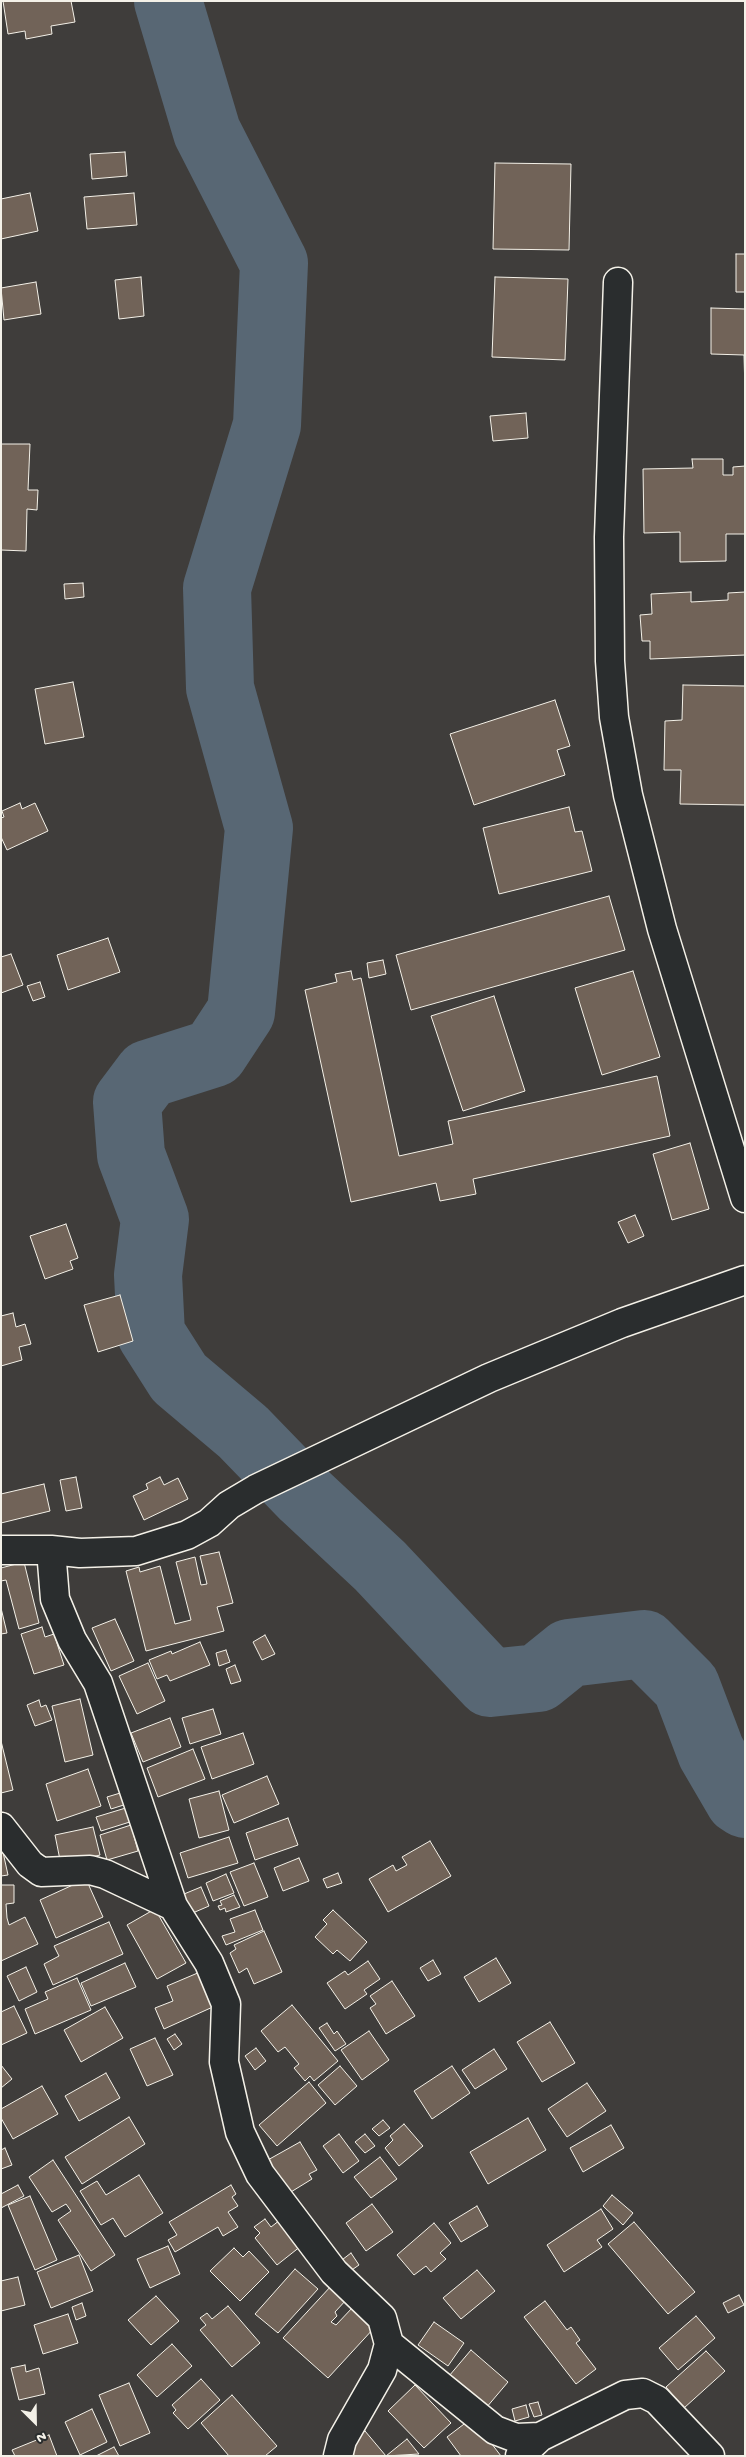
<!DOCTYPE html>
<style>
body{margin:0}
#map{position:relative;width:746px;height:2457px;overflow:hidden;background:#3f3d3b;font-family:"Gochi Hand",sans-serif}
canvas{display:block}
.frame{position:absolute;inset:0;border:2px solid #f4f1e8;pointer-events:none}
.north{position:absolute;left:10px;top:2397px;width:50px;height:50px;-webkit-text-stroke:4px #2a2d2e;paint-order:stroke;rotate:157deg;font-size:14px;font-weight:700;line-height:20px;text-align:center;color:#f4f1e8}
.north::after{content:'';display:block;margin:auto;width:18px;height:22px;background:#f4f1e8;clip-path:polygon(50% 0,100% 100%,50% 72%,0 100%)}
</style>
<div id="map">
<canvas width="746" height="2457"></canvas>
<div class="frame"></div>
<div class="north">N</div>
</div>
<script>
const g = document.querySelector('canvas').getContext('2d');
g.lineJoin = 'round';
function shape(rows) {
  const path = new Path2D();
  for (const r of rows) {
    path.moveTo(r[0], r[1]);
    for (let i = 2; i < r.length; i += 2) path.lineTo(r[i], r[i + 1]);
  }
  return path;
}
function strokePath(path, color, width, dash) {
  g.strokeStyle = color;
  g.lineWidth = width;
  g.lineCap = dash ? 'butt' : 'round';
  g.setLineDash(dash || []);
  g.stroke(path);
}
function fillPath(path, color) {
  g.fillStyle = color;
  g.fill(path, 'evenodd');
}
const river = shape([
 [168,1,207,132,274,263,267,425,217,588,220,688,259,828,241,1012,214,1053,148,1074,127,1102,131,1155,155,1219,148,1275,151,1334,179,1378,243,1432,305,1496,380,1566,490,1683,538,1678,569,1653,644,1644,686,1686,711,1752,739,1800,745,1804]
]);
const building = shape([
 [3,1,71,1,75,22,51,26,52,34,26,39,25,31,8,34,3,1],
 [125,152,127,176,92,179,90,154,125,152],
 [495,163,571,164,569,250,493,249,495,163],
 [30,193,38,231,1,239,1,199,30,193],
 [134,193,137,225,87,229,84,197,134,193],
 [736,254,745,254,745,292,736,292,736,254],
 [141,277,144,316,119,319,115,280,141,277],
 [495,277,568,279,565,360,492,357,495,277],
 [36,282,41,314,4,320,1,288,36,282],
 [711,308,745,309,745,392,744,355,711,354,711,308],
 [526,413,528,438,493,441,490,416,526,413],
 [1,444,30,444,28,490,38,490,37,510,27,509,26,551,1,550,1,444],
 [692,459,723,459,723,475,733,475,733,467,745,466,745,534,726,534,726,561,680,562,680,532,644,533,643,469,693,468,692,459],
 [83,583,84,597,65,599,64,584,83,583],
 [691,592,691,602,728,600,728,593,745,592,745,655,650,659,650,641,642,641,640,615,652,614,651,594,691,592],
 [73,682,84,737,45,744,35,689,73,682],
 [683,685,745,686,745,805,680,804,681,770,664,770,665,721,682,720,683,685],
 [555,700,570,746,557,750,565,775,474,805,450,734,555,700],
 [20,803,22,809,35,803,48,831,7,850,1,837,1,818,4,817,2,811,20,803],
 [569,807,575,832,582,831,592,871,499,894,483,828,569,807],
 [609,896,625,950,411,1010,396,955,609,896],
 [108,938,120,972,68,990,57,955,108,938],
 [11,954,23,985,1,993,1,957,11,954],
 [383,960,386,974,369,978,367,963,383,960],
 [351,971,353,980,361,978,399,1156,453,1144,448,1121,657,1076,670,1136,473,1179,476,1194,440,1201,436,1183,351,1202,305,990,337,982,335,974,351,971],
 [633,971,660,1057,602,1075,575,988,633,971],
 [40,982,45,997,33,1001,27,986,40,982],
 [494,996,525,1091,463,1111,431,1016,494,996],
 [690,1143,709,1209,672,1220,653,1154,690,1143],
 [635,1215,644,1236,628,1243,618,1222,635,1215],
 [66,1224,78,1258,70,1261,73,1269,45,1279,30,1236,66,1224],
 [120,1295,133,1341,98,1352,84,1305,120,1295],
 [13,1313,16,1327,25,1324,31,1344,19,1347,22,1360,1,1366,1,1316,13,1313],
 [76,1477,82,1508,66,1511,60,1480,76,1477],
 [160,1477,164,1485,178,1478,188,1499,144,1520,133,1496,148,1489,146,1484,160,1477],
 [44,1484,50,1511,1,1523,1,1494,44,1484],
 [219,1552,233,1603,217,1607,224,1631,146,1651,126,1571,139,1567,140,1572,160,1566,175,1624,191,1620,176,1562,195,1557,201,1585,207,1584,200,1556,219,1552],
 [24,1562,39,1623,19,1629,6,1580,1,1581,1,1568,24,1562],
 [1,1608,7,1633,1,1634,1,1608],
 [115,1619,134,1661,111,1671,92,1628,115,1619],
 [42,1627,45,1637,54,1634,64,1665,34,1674,21,1634,42,1627],
 [265,1635,275,1654,262,1660,253,1642,265,1635],
 [200,1642,210,1665,170,1681,167,1675,157,1679,149,1660,171,1651,172,1654,200,1642],
 [226,1650,230,1662,219,1666,216,1653,226,1650],
 [148,1663,165,1701,137,1714,119,1676,148,1663],
 [235,1665,241,1681,231,1684,226,1669,235,1665],
 [80,1699,93,1755,65,1762,52,1706,80,1699],
 [39,1700,41,1707,46,1705,52,1720,35,1726,27,1705,39,1700],
 [213,1709,221,1734,190,1744,182,1718,213,1709],
 [170,1718,181,1747,143,1762,131,1733,170,1718],
 [243,1733,254,1764,212,1779,201,1747,243,1733],
 [1,1741,13,1790,1,1793,1,1741],
 [193,1749,205,1779,158,1797,147,1768,193,1749],
 [88,1769,101,1806,57,1821,46,1784,88,1769],
 [267,1776,279,1804,234,1823,222,1795,267,1776],
 [127,1791,130,1803,111,1809,107,1797,127,1791],
 [219,1791,229,1830,199,1838,189,1799,219,1791],
 [129,1807,133,1821,101,1831,96,1817,129,1807],
 [288,1818,298,1845,255,1860,246,1833,288,1818],
 [131,1825,138,1851,107,1860,100,1835,131,1825],
 [93,1827,100,1855,61,1865,55,1835,93,1827],
 [229,1837,238,1863,188,1878,180,1853,229,1837],
 [430,1841,451,1876,388,1912,369,1879,393,1865,396,1871,407,1865,402,1857,430,1841],
 [1,1843,8,1875,1,1876,1,1843],
 [299,1858,309,1881,283,1891,274,1868,299,1858],
 [254,1863,268,1897,244,1906,230,1872,254,1863],
 [338,1873,342,1883,327,1888,323,1879,338,1873],
 [226,1874,234,1893,213,1901,206,1883,226,1874],
 [86,1879,103,1917,56,1938,40,1900,86,1879],
 [1,1885,14,1885,14,1903,6,1904,7,1918,9,1925,25,1917,38,1944,1,1961,1,1885],
 [201,1887,209,1906,188,1915,183,1904,187,1902,184,1894,201,1887],
 [234,1895,240,1907,226,1912,225,1908,220,1910,218,1906,222,1905,220,1901,234,1895],
 [155,1909,186,1963,157,1979,127,1925,155,1909],
 [255,1910,263,1930,226,1945,222,1936,235,1932,230,1919,255,1910],
 [333,1910,367,1942,350,1961,337,1950,333,1954,315,1937,327,1924,323,1920,333,1910],
 [109,1922,123,1954,53,1985,44,1964,59,1956,54,1946,109,1922],
 [264,1931,282,1972,254,1984,247,1968,239,1973,230,1953,236,1949,234,1945,264,1931],
 [496,1958,511,1983,479,2002,464,1977,496,1958],
 [433,1960,441,1974,428,1981,420,1968,433,1960],
 [368,1961,380,1979,364,1990,367,1994,345,2009,327,1983,345,1971,348,1975,368,1961],
 [125,1963,136,1987,91,2006,81,1983,125,1963],
 [26,1967,37,1992,19,2001,7,1976,26,1967],
 [200,1972,215,2006,164,2029,155,2008,173,2001,167,1986,200,1972],
 [77,1978,91,2010,35,2034,25,2009,48,1999,45,1992,77,1978],
 [392,1981,415,2016,386,2034,370,2008,376,2004,370,1996,392,1981],
 [292,2005,338,2061,314,2081,310,2076,305,2081,294,2068,299,2064,285,2047,278,2052,261,2031,292,2005],
 [14,2006,27,2033,1,2045,1,2012,14,2006],
 [105,2007,123,2038,81,2062,64,2030,105,2007],
 [550,2022,575,2063,542,2082,517,2042,550,2022],
 [327,2023,334,2034,337,2031,346,2044,335,2051,319,2028,327,2023],
 [369,2031,389,2060,362,2080,341,2050,369,2031],
 [175,2034,182,2044,174,2050,167,2039,175,2034],
 [155,2038,173,2075,147,2086,130,2049,155,2038],
 [256,2048,266,2061,255,2070,245,2056,256,2048],
 [494,2049,507,2069,475,2089,462,2070,494,2049],
 [1,2065,12,2079,1,2088,1,2065],
 [340,2066,357,2086,335,2105,318,2085,340,2066],
 [452,2066,470,2093,432,2119,414,2091,452,2066],
 [106,2073,120,2098,79,2121,65,2096,106,2073],
 [309,2082,326,2103,277,2146,259,2125,309,2082],
 [587,2083,606,2111,567,2137,548,2109,587,2083],
 [42,2086,58,2114,13,2139,1,2118,1,2109,42,2086],
 [129,2117,145,2144,82,2184,65,2157,129,2117],
 [528,2118,546,2150,488,2184,470,2152,528,2118],
 [383,2120,390,2128,379,2136,372,2129,383,2120],
 [404,2124,423,2146,399,2166,385,2148,393,2140,390,2136,404,2124],
 [611,2125,624,2148,583,2172,570,2148,611,2125],
 [339,2134,359,2161,343,2173,323,2146,339,2134],
 [365,2134,375,2146,365,2153,355,2142,365,2134],
 [300,2142,317,2170,309,2174,312,2179,286,2195,266,2161,300,2142],
 [5,2148,12,2165,1,2169,1,2150,5,2148],
 [380,2157,397,2179,371,2198,354,2177,380,2157],
 [53,2160,115,2255,91,2271,58,2220,71,2211,66,2204,52,2212,29,2177,53,2160],
 [139,2175,163,2213,125,2237,113,2218,101,2225,80,2191,97,2181,106,2195,139,2175],
 [18,2185,24,2196,1,2208,1,2194,18,2185],
 [231,2185,236,2194,232,2197,238,2206,228,2212,238,2227,223,2236,218,2227,175,2252,168,2240,177,2235,169,2222,231,2185],
 [612,2195,633,2213,623,2225,603,2206,612,2195],
 [30,2196,57,2260,35,2270,8,2205,30,2196],
 [372,2204,393,2232,366,2251,346,2223,372,2204],
 [477,2206,488,2226,461,2242,449,2223,477,2206],
 [601,2209,613,2229,597,2240,602,2247,564,2272,547,2245,601,2209],
 [265,2219,271,2227,280,2220,301,2246,277,2265,255,2238,260,2233,254,2227,265,2219],
 [634,2222,695,2292,668,2314,608,2244,634,2222],
 [434,2223,451,2243,440,2253,446,2259,431,2272,426,2266,414,2275,397,2255,434,2223],
 [168,2246,180,2274,150,2288,137,2259,168,2246],
 [234,2248,243,2257,249,2251,269,2272,240,2301,210,2271,234,2248],
 [351,2253,359,2265,346,2274,338,2263,351,2253],
 [79,2255,93,2291,51,2308,37,2272,79,2255],
 [295,2269,318,2289,278,2333,255,2314,295,2269],
 [477,2270,495,2291,461,2319,443,2298,477,2270],
 [18,2277,25,2305,1,2311,1,2281,18,2277],
 [332,2285,347,2299,335,2312,337,2316,331,2322,336,2325,353,2307,375,2327,328,2378,283,2338,332,2285],
 [739,2295,744,2305,728,2313,723,2303,739,2295],
 [156,2296,179,2321,151,2345,128,2320,156,2296],
 [545,2301,567,2330,571,2327,580,2340,576,2343,596,2369,576,2384,524,2317,545,2301],
 [82,2303,86,2316,76,2320,72,2307,82,2303],
 [228,2306,260,2343,232,2367,200,2330,206,2325,200,2318,207,2313,212,2319,228,2306],
 [68,2314,78,2343,43,2354,34,2325,68,2314],
 [696,2316,715,2338,678,2370,659,2348,696,2316],
 [434,2322,464,2343,448,2366,418,2345,434,2322],
 [172,2344,192,2366,157,2397,137,2375,172,2344],
 [471,2350,508,2382,486,2408,449,2376,471,2350],
 [706,2351,725,2371,684,2408,666,2387,706,2351],
 [25,2365,26,2372,39,2368,45,2394,19,2400,11,2368,25,2365],
 [201,2379,220,2400,188,2429,173,2413,176,2410,172,2405,201,2379],
 [129,2383,150,2433,120,2446,99,2395,129,2383],
 [415,2385,451,2423,424,2448,388,2411,415,2385],
 [232,2395,277,2446,265,2456,229,2456,201,2423,232,2395],
 [538,2402,542,2415,534,2417,529,2404,538,2402],
 [526,2405,529,2417,515,2421,512,2409,526,2405],
 [92,2409,107,2442,80,2455,65,2422,92,2409],
 [472,2418,501,2456,461,2456,447,2437,472,2418],
 [365,2431,386,2456,355,2456,346,2446,365,2431],
 [49,2435,57,2456,15,2456,12,2450,49,2435],
 [407,2439,419,2454,386,2456,407,2439],
 [114,2447,119,2456,96,2456,114,2447]
]);
const minor = shape([
 [618,282,609,537,610,661,614,717,628,795,662,929,745,1198],
 [1,1550,51,1550,80,1553,136,1551,187,1535,209,1523,229,1505,256,1489,489,1378,622,1323,745,1280],
 [51,1550,55,1599,72,1640,98,1683,173,1906,209,1963,226,2004,224,2062,240,2132,260,2174,334,2272,382,2318,389,2344,382,2370,342,2440,338,2456],
 [1,1827,30,1864,41,1872,90,1870,105,1874,173,1906],
 [389,2344,495,2430,516,2438,540,2437],
 [520,2456,540,2437,625,2395,643,2393,657,2400,710,2456]
]);
strokePath(river, '#586774', 68);
fillPath(building, '#716358');
strokePath(building, '#f4f1e8', 1);
strokePath(minor, '#f4f1e8', 31);
strokePath(minor, '#2a2d2e', 28);
</script>
